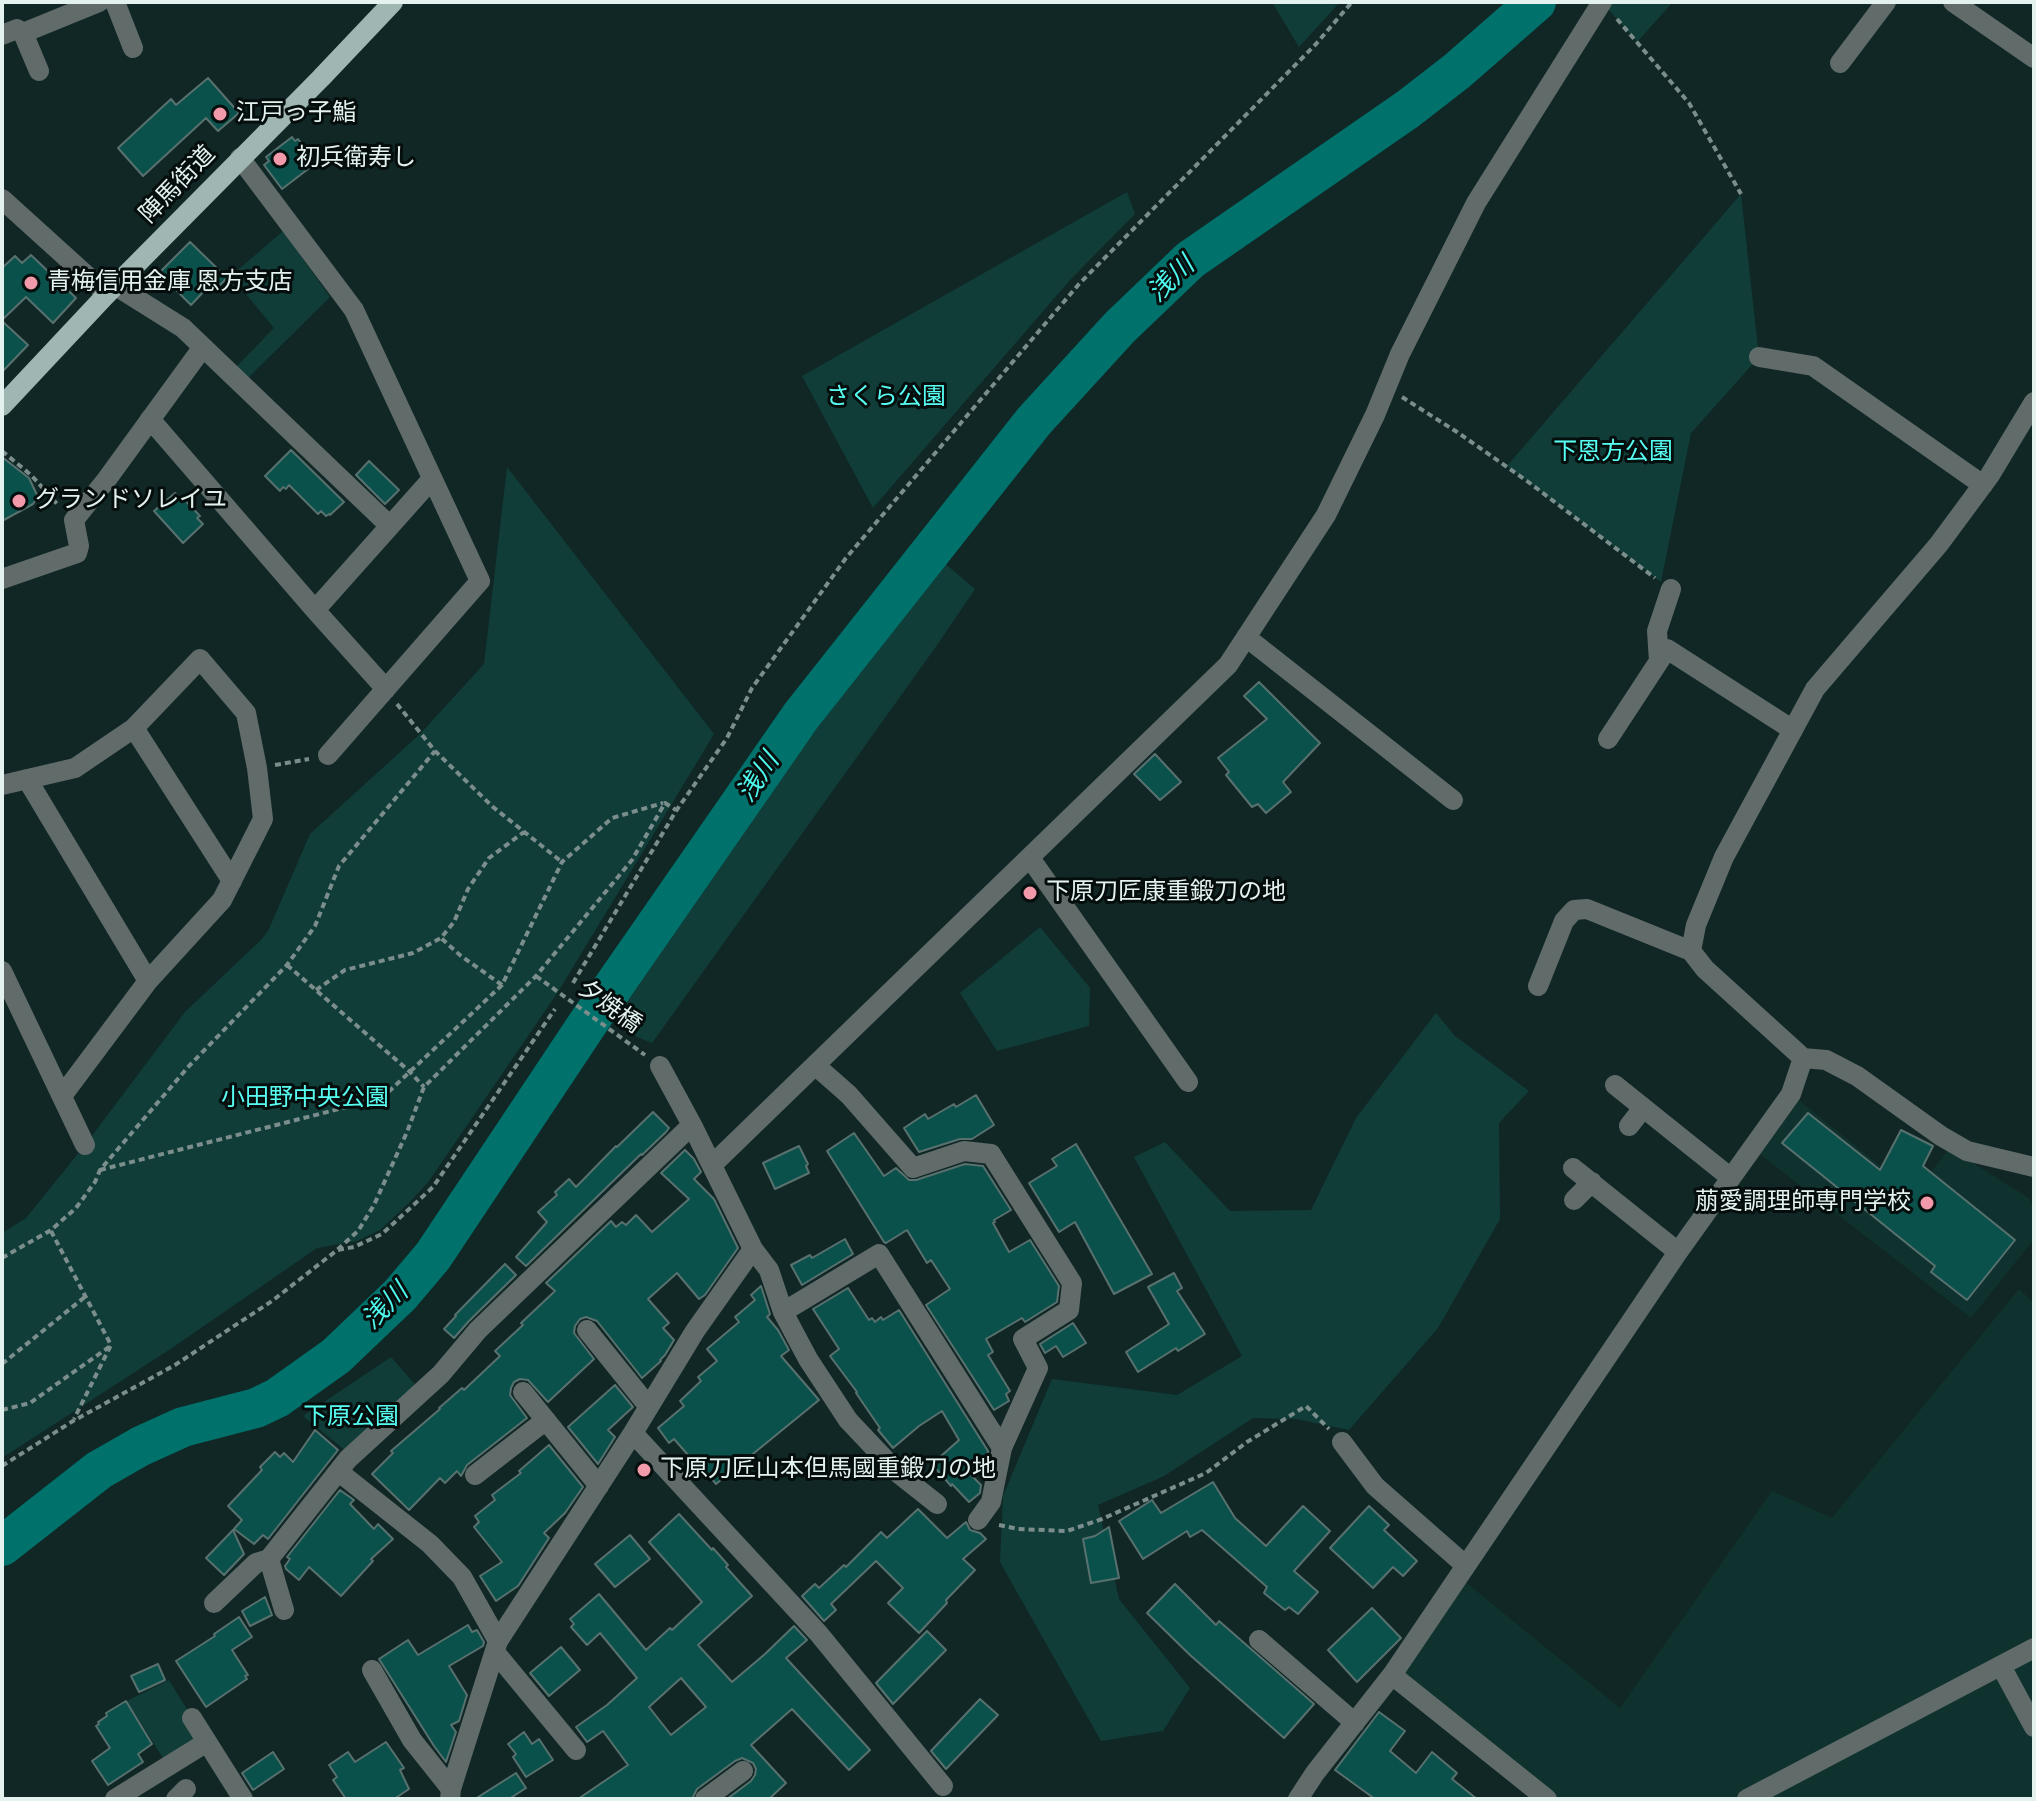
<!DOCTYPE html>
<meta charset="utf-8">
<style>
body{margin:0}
#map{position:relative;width:2036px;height:1801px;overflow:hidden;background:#102725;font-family:Signika,sans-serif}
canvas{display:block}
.frame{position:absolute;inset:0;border:4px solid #e3f1ef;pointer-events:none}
</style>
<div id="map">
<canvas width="2036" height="1801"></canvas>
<div class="frame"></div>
</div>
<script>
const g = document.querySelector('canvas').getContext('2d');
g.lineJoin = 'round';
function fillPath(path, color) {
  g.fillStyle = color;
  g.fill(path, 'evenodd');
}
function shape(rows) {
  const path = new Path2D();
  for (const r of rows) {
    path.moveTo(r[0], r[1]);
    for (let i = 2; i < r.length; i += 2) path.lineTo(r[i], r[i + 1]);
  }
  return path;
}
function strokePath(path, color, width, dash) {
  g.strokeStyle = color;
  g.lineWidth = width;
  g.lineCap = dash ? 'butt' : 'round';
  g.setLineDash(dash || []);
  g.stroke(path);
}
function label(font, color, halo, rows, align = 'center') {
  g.font = font + ' Signika,"Noto Sans JP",sans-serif';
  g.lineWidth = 6;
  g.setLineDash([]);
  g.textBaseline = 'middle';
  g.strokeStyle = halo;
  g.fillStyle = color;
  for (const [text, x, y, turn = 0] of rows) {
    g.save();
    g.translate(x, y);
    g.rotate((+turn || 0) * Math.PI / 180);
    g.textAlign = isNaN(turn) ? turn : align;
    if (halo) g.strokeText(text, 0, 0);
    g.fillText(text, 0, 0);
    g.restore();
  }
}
const built = shape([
 [1791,1094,1914,1193,1953,1144,1967,1151,1976,1165,2029,1198,2034,1209,2034,1239,1971,1318,1752,1148],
 [2019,1289,2034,1303,2034,1799,1547,1799,1392,1675,1458,1576,1620,1708,1772,1491,1832,1518]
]);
const green = shape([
 [1272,2,1340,2,1299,47],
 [1602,2,1673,2,1637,42],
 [1127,192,1135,214,1070,280,873,508,802,376],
 [1741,194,1759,357,1691,433,1661,582,1507,466],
 [283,231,330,297,244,382,234,369,274,328,231,276],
 [507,467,714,734,558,992,429,1181,410,1202,380,1230,357,1241,317,1248,172,1348,2,1458,2,1233,26,1218,85,1145,185,1012,262,939,269,929,310,834,421,733,484,664],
 [942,561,975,589,935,648,652,1043,625,1032,618,1008,785,771],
 [1040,927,1090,988,1089,1026,997,1051,960,993],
 [1436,1013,1455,1036,1529,1091,1499,1123,1500,1219,1438,1328,1349,1430,1296,1419,1253,1418,1164,1476,1098,1505,1119,1599,1190,1688,1163,1731,1101,1741,1000,1562,1003,1496,1052,1379,1177,1395,1242,1356,1134,1157,1165,1142,1230,1211,1311,1210,1356,1118],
 [391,1357,421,1391,352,1456,303,1416],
 [169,1680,207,1742,168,1766,127,1701]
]);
const river = shape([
 [2,1546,99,1470,141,1446,183,1427,256,1408,277,1398,336,1356,400,1295,433,1256,588,1023,801,716,1034,421,1120,327,1190,260,1408,109,1457,71,1536,2]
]);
const building = shape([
 [208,78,239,113,218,131,206,118,143,176,118,148,171,99,176,105,208,78],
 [292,137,295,141,298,139,316,163,282,189,264,165,269,161,266,157,292,137],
 [190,242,227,278,212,293,207,288,191,305,159,273,190,242],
 [31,255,76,298,53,323,26,297,2,320,2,268,15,256,22,263,31,255],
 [2,321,28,345,2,372,2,321],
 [291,450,344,502,330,515,329,514,326,516,321,511,318,514,289,485,286,489,283,487,280,491,265,476,291,450],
 [2,457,29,478,38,497,33,504,2,521,2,457],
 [369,461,399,490,385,504,356,475,369,461],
 [175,493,181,500,183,498,200,516,197,518,203,524,183,543,154,511,175,493],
 [1259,682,1320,743,1283,782,1291,792,1266,813,1258,804,1252,807,1226,775,1229,772,1218,758,1267,719,1244,696,1259,682],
 [1155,754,1181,782,1160,800,1134,774,1155,754],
 [976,1095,994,1125,972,1139,960,1139,919,1152,904,1128,925,1114,928,1119,954,1104,956,1107,976,1095],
 [653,1112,669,1128,666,1132,642,1155,641,1154,526,1266,516,1257,547,1222,538,1212,557,1195,555,1192,569,1179,576,1187,616,1146,617,1147,653,1112],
 [1808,1113,1880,1170,1901,1130,1933,1146,1923,1166,2015,1240,1967,1300,1931,1272,1935,1266,1782,1143,1808,1113],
 [854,1133,884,1176,896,1168,909,1180,916,1180,965,1164,983,1166,1011,1210,994,1220,995,1222,993,1223,1009,1252,1030,1240,1059,1286,1057,1302,1025,1322,1022,1318,986,1339,993,1352,988,1355,1010,1391,1006,1394,1009,1401,994,1410,926,1305,950,1289,931,1260,927,1263,907,1230,886,1243,884,1242,827,1151,854,1133],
 [1076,1144,1152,1274,1114,1294,1075,1222,1059,1232,1029,1183,1057,1166,1052,1159,1076,1144],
 [799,1146,808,1164,806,1166,809,1173,775,1189,763,1163,799,1146],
 [685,1150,694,1159,701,1172,694,1179,714,1199,738,1248,705,1295,699,1299,677,1273,648,1299,669,1323,663,1328,674,1340,665,1355,660,1360,661,1361,642,1378,597,1321,586,1317,580,1319,575,1326,574,1333,594,1359,548,1402,528,1380,520,1379,514,1382,511,1388,510,1395,527,1418,467,1465,461,1476,457,1471,445,1483,440,1478,409,1510,372,1474,393,1453,391,1451,440,1409,439,1408,462,1388,464,1390,500,1356,495,1351,523,1325,521,1323,555,1291,546,1283,611,1221,616,1227,622,1222,626,1225,636,1215,652,1232,689,1199,661,1173,685,1150],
 [845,1239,853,1254,802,1285,791,1265,810,1255,812,1258,845,1239],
 [505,1264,516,1275,469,1321,454,1338,444,1329,456,1316,455,1315,505,1264],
 [1174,1273,1182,1288,1177,1291,1205,1334,1178,1351,1176,1348,1138,1372,1126,1352,1169,1324,1148,1287,1174,1273],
 [761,1286,770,1314,767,1317,778,1330,789,1350,781,1356,819,1400,716,1484,698,1462,696,1464,674,1439,669,1443,658,1428,684,1406,680,1401,701,1381,698,1377,717,1361,707,1349,739,1322,735,1317,755,1300,751,1295,761,1286],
 [848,1288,869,1320,872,1318,875,1322,881,1317,883,1320,899,1310,988,1451,987,1456,974,1464,978,1469,971,1475,981,1485,980,1493,969,1502,952,1484,951,1486,932,1464,959,1440,942,1411,919,1426,893,1448,878,1430,880,1428,856,1393,857,1392,830,1356,839,1349,813,1309,848,1288],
 [1073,1323,1086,1343,1063,1357,1056,1346,1045,1353,1040,1344,1073,1323],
 [615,1385,633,1407,608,1430,615,1437,598,1464,568,1427,615,1385],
 [315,1430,338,1450,268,1539,263,1535,254,1544,234,1529,242,1520,228,1506,262,1470,260,1467,275,1452,280,1457,284,1453,293,1462,315,1430],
 [549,1445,583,1487,565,1513,544,1533,549,1538,518,1586,496,1601,480,1576,502,1562,474,1527,479,1522,475,1516,495,1500,492,1495,521,1473,519,1471,549,1445],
 [1213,1482,1235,1518,1266,1546,1303,1506,1330,1531,1294,1571,1318,1592,1298,1614,1289,1607,1285,1610,1264,1593,1267,1587,1202,1530,1190,1537,1187,1531,1143,1559,1119,1521,1152,1500,1161,1513,1213,1482],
 [340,1490,354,1500,350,1504,374,1529,378,1524,393,1539,371,1559,373,1561,341,1596,309,1567,299,1580,286,1569,285,1566,290,1559,287,1557,340,1490],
 [1369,1506,1389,1525,1384,1530,1417,1561,1403,1576,1393,1567,1373,1588,1330,1548,1369,1506],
 [918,1509,947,1538,966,1522,970,1530,980,1533,986,1539,963,1559,975,1570,946,1600,947,1603,919,1633,888,1603,903,1588,876,1561,831,1604,836,1610,824,1621,802,1596,815,1584,819,1588,844,1565,846,1567,881,1532,887,1538,918,1509],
 [679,1514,712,1550,713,1548,728,1565,726,1567,752,1596,698,1645,732,1682,765,1654,794,1626,807,1640,786,1658,870,1750,849,1770,792,1709,751,1745,786,1783,769,1799,727,1799,751,1781,755,1775,756,1769,753,1763,742,1758,735,1761,697,1789,692,1799,578,1799,628,1765,603,1731,587,1742,576,1727,607,1705,637,1678,600,1633,587,1645,571,1627,574,1624,570,1619,599,1594,646,1650,670,1628,672,1630,702,1602,649,1542,679,1514],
 [681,1678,706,1707,671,1735,649,1707,681,1678],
 [1109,1527,1119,1578,1091,1583,1083,1539,1095,1536,1109,1527],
 [233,1530,244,1554,224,1575,206,1558,233,1530],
 [630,1535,650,1559,615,1587,595,1564,630,1535],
 [1175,1584,1216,1625,1219,1621,1314,1704,1284,1738,1190,1655,1147,1613,1175,1584],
 [265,1597,272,1615,250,1626,242,1611,265,1597],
 [1372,1608,1401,1638,1357,1682,1328,1650,1372,1608],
 [239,1617,252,1637,232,1650,248,1675,245,1676,247,1679,206,1707,176,1661,215,1636,214,1634,239,1617],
 [468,1625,472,1632,477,1630,484,1642,483,1646,449,1666,467,1695,459,1721,451,1725,456,1732,446,1762,434,1746,379,1659,408,1640,418,1655,468,1625],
 [927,1631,946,1650,893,1704,876,1683,927,1631],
 [561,1647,580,1670,549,1696,530,1673,561,1647],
 [158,1664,165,1680,139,1692,131,1676,158,1664],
 [980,1699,998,1715,946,1769,931,1751,980,1699],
 [126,1701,152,1744,138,1754,143,1762,108,1785,92,1761,110,1748,96,1726,99,1724,98,1722,107,1716,106,1713,126,1701],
 [1379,1712,1405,1731,1390,1751,1416,1773,1432,1752,1457,1773,1452,1779,1477,1799,1375,1799,1335,1770,1379,1712],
 [524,1732,532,1744,539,1739,553,1760,526,1777,513,1757,516,1754,508,1744,524,1732],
 [386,1742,404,1768,400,1770,409,1789,394,1799,346,1799,333,1780,337,1777,329,1765,348,1752,355,1762,386,1742],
 [273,1752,284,1769,253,1790,242,1773,273,1752],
 [516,1773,526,1788,509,1799,475,1799,516,1773]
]);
const path = shape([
 [1617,19,1689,103,1741,194],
 [1402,397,1457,432,1527,481,1655,578],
 [2,451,31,475,58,505],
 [397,704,435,751,493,807,562,862],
 [275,765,309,759],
 [287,965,409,1071,424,1087],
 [536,976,645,1055],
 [573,983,676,811,727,738,752,688,846,558,1079,284,1316,44,1352,2],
 [502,985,461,956,441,938,454,922,468,889,489,858,524,832],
 [316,990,345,970,413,953,441,938],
 [100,1170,382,1098,502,985,562,862,612,818,663,803],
 [51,1231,111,1345,74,1419],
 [338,1250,354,1247,382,1234,433,1187,555,1009],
 [2,1258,51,1230,76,1208,95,1182,100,1170,189,1066,287,965,315,926,339,866,435,751],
 [2,1364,86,1296],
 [2,1410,30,1403,109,1347],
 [2,1466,73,1421,175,1365,272,1301,336,1251,358,1231,374,1205,407,1132,424,1087,536,976,632,860,665,803,676,810],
 [999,1525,1018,1529,1067,1531,1102,1519,1206,1473,1247,1442,1306,1406,1329,1429]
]);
const minor = shape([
 [115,2,133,48],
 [1953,2,2034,58],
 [23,33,39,71],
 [2,35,17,29,23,33,99,2],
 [1840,63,1886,2],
 [240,158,354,310,480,581,328,755],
 [2,199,107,294],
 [116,286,183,328,390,526],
 [1759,357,1813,366,1983,485],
 [2034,402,1990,475,1939,544,1815,689,1724,857,1696,925,1691,951,1705,969,1803,1058,1826,1060,1857,1076,1941,1136,1967,1151,2034,1167],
 [150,419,315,610,386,689],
 [2,579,77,553,79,546,74,520,107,479,203,347],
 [315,610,431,480],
 [1246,637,1453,800],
 [1659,661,1657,631,1671,589],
 [134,728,232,881],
 [1608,739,1667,649,1793,730],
 [27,779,148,981],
 [2,785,75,768,134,728,200,659,246,713,257,768,263,819,222,900,148,981,62,1096],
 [1030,858,1188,1082],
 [2,971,85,1145],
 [1538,986,1564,921,1574,910,1587,909,1691,951],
 [815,1065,849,1095,913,1168,964,1151,991,1154,1072,1283,1069,1310,1023,1339,1038,1368,1002,1448,991,1502,978,1520],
 [660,1066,692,1125,753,1249,769,1270,783,1312,808,1359,848,1420,899,1474,937,1504],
 [1615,1085,1731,1178],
 [1629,1126,1643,1108],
 [712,1165,1228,665,1326,515,1375,415,1400,354,1476,203,1602,2],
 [1573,1168,1678,1252],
 [1574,1200,1592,1182],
 [783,1312,879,1254,1002,1448],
 [587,1330,649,1407],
 [523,1392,599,1486],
 [633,1433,819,1634,943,1786],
 [1342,1442,1375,1486,1465,1565],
 [339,1472,430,1544,462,1577,498,1641],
 [475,1475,546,1420],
 [269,1559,284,1610],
 [214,1603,256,1563,269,1559,348,1459,441,1374,478,1330,692,1125],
 [1259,1640,1355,1723],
 [495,1652,576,1750],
 [2001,1666,2034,1727],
 [372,1670,412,1740,451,1789],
 [1392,1675,1547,1799],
 [192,1718,243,1799],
 [115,1799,207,1742],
 [176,1799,186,1789],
 [450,1799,451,1789,498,1641,633,1433,695,1331,753,1249],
 [705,1799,743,1771],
 [1298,1799,1315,1773,1392,1675,1678,1252,1791,1094,1803,1058],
 [1747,1799,2034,1648]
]);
const major = shape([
 [2,406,107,294,321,78,393,2]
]);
const markers = [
 [220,114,8,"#f39aaa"],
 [280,159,8,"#f39aaa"],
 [31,283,8,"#f39aaa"],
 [19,501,8,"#f39aaa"],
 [1030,893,8,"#f39aaa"],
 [1927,1203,8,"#f39aaa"],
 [644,1470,8,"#f39aaa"]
];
const poiNames = [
 ["江戸っ子鮨",236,114],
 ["初兵衛寿し",296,159],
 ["青梅信用金庫 恩方支店",47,283],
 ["グランドソレイユ",35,501],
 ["下原刀匠康重鍛刀の地",1046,893],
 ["萠愛調理師専門学校",1911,1203,"right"],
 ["下原刀匠山本但馬國重鍛刀の地",660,1470]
];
const streetNames = [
 ["陣馬街道",178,185,-46],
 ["夕焼橋",609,1007,36]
];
const parkNames = [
 ["さくら公園",886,398],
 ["下恩方公園",1613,453],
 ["小田野中央公園",305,1099],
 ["下原公園",351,1418]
];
const waterNames = [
 ["浅川",1172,280,-44],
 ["浅川",759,778,-56],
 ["浅川",386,1307,-45]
];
fillPath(built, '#10322f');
fillPath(green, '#113d39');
strokePath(river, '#00716b', 40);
fillPath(building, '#0a514c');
strokePath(building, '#58716f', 2);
strokePath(path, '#7b8e8c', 4, [6, 4]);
strokePath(minor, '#616c6a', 20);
strokePath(major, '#9fb6b3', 20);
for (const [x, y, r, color] of markers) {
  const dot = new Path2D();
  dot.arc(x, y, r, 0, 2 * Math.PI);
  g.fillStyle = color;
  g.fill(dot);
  strokePath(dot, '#050e0d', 3);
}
label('24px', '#e3f1ef', '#050e0d', poiNames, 'left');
label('24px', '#e3f1ef', '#050e0d', streetNames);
label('24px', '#57fff3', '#050e0d', parkNames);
label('italic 26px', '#4ef8ec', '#050e0d', waterNames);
</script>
